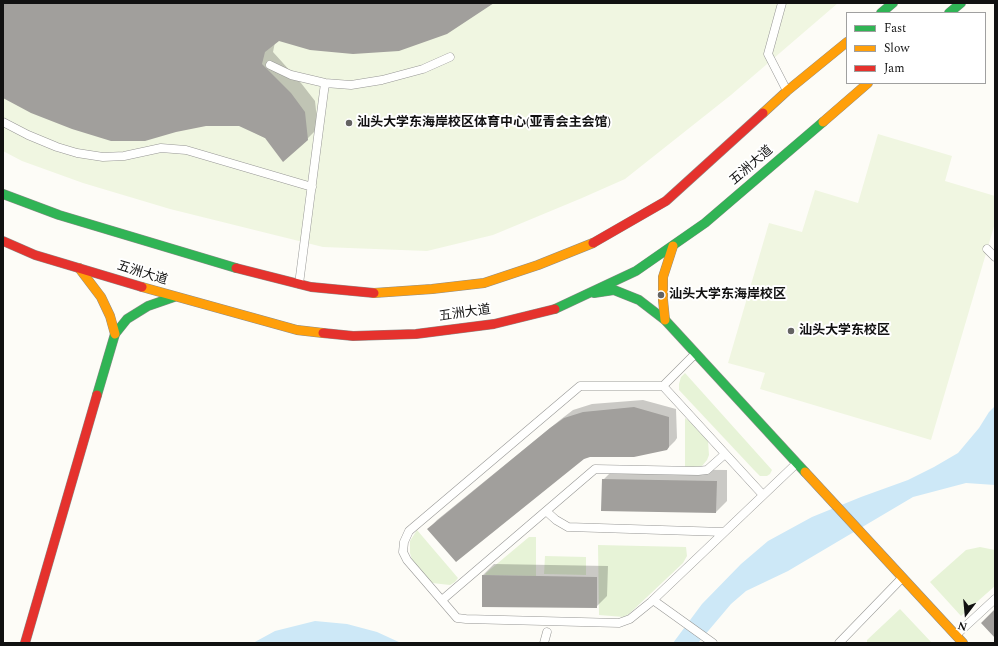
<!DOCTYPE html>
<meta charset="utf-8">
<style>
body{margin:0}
#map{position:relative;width:998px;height:646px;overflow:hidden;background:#fdfcf7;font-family:Spectral,serif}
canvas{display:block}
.frame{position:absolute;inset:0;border:4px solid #111;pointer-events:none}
.legend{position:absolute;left:846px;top:12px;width:140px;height:72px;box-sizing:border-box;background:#fff;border:1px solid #a0a0a0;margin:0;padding:5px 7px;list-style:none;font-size:12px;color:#111}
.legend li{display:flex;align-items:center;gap:8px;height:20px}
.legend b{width:20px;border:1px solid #a0a0a0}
.north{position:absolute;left:946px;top:594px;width:40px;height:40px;-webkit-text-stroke:3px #fff;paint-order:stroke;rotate:196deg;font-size:11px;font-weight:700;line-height:16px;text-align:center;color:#111}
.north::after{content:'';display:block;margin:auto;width:14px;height:18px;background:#111;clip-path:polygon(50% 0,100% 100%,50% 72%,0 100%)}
</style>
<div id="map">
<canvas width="998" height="646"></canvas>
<div class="frame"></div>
<ul class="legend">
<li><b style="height:5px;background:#30b455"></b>Fast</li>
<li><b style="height:5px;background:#ff9f0a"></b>Slow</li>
<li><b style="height:5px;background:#e5322d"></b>Jam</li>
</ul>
<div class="north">N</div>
</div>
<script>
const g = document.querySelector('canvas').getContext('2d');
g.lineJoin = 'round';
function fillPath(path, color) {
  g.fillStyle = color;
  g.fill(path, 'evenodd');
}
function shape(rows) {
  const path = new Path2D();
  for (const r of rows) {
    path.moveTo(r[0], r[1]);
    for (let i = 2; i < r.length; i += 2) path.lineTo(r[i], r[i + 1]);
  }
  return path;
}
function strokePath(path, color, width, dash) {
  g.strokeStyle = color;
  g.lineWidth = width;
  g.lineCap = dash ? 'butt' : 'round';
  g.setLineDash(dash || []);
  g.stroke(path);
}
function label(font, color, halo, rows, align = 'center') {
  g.font = font + ' Spectral,"Noto Sans SC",serif';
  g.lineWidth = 4;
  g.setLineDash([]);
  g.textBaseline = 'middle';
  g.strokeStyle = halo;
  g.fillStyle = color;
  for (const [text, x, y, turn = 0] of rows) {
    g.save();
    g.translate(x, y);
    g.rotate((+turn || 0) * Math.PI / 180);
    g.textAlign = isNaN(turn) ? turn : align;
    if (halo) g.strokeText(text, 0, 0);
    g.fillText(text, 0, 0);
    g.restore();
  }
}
const green = shape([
 [685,373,772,470,770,474,767,476,760,476,754,470,679,390,679,384,681,377],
 [685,418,689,421,708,441,709,455,707,460,702,466,685,468],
 [417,530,458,578,455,582,450,585,432,583,412,560,410,553,410,541],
 [529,537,536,537,536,576,485,575,486,573],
 [598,545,686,547,687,556,683,563,629,614,624,617,599,615],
 [980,547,995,550,995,586,961,616,930,582,966,550],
 [545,556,586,557,586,575,544,574],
 [900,609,932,643,867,643,867,640]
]);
const pitch = shape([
 [3,3,838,3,731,95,625,179,582,198,493,235,427,251,323,247,170,209,83,183,22,161,3,151],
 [878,134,952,156,945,181,995,196,995,223,931,440,760,389,765,373,728,363,769,223,802,232,815,190,858,203]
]);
const water = shape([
 [995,406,995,485,966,483,913,497,788,571,746,591,731,604,698,643,673,643,702,604,741,564,768,541,812,517,861,497,908,480,934,467,958,453,979,428,989,412],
 [315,621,347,624,377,632,401,643,253,643,275,631]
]);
const shadow = shape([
 [3,3,492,3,278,40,275,42,273,52,301,83,315,101,318,128,307,139,265,138,240,125,3,97],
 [643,400,676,409,677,438,675,441,667,449,590,456,429,529,437,520,560,420,573,410,592,404],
 [614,469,727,470,727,501,716,512,603,480],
 [494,564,608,566,607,596,596,607,483,575]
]);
const building = shape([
 [3,3,494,3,447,34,399,51,353,54,310,50,279,41,265,52,262,64,291,93,305,112,308,140,283,162,265,138,239,126,206,126,176,132,145,141,111,141,72,129,31,113,3,98],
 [634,407,669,417,669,447,667,450,634,457,590,457,584,459,456,562,427,529,550,428,564,418,583,412],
 [602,479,717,481,716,513,601,511],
 [482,575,597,577,597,608,482,607],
 [995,609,995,638,981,623]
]);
const lane = shape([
 [782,3,768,54,787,91],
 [270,65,291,75,325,83,351,85,382,80,423,69,450,57],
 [3,122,28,135,57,147,77,153,103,157,124,156,161,148,186,150,312,187],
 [987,249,995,257],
 [299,284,325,83],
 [695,354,663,386,580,386,409,531,404,542,403,552,407,560,457,618,466,619,619,623,630,619,651,602,797,463],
 [663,386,763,495],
 [546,511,556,520,568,527,724,532],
 [442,600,595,469,698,471,707,470,725,454],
 [653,600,713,643],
 [956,635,995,599],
 [544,643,547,632],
 [839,643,902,578]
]);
const fast = shape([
 [881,13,893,3],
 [949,13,961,3],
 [3,194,59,215,236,268],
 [594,293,614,290,639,300,665,320,805,472],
 [555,309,636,271,705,223,823,122],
 [97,395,115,334,127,319,148,306,174,297]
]);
const slow = shape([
 [763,113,787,91,847,42],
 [823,122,868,83],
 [79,268,101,297,110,316,115,334],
 [142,287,297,330,323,333],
 [374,293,432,289,484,283,538,265,593,243],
 [665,320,663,300,663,277,673,246],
 [805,472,963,643]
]);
const jam = shape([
 [3,241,35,255,142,287],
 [593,243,666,201,763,113],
 [236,268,311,287,374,293],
 [323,333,353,336,416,334,494,324,555,309],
 [25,643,97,395]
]);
const markers = [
 [349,123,4,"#646362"],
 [661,295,4,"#646362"],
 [791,331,4,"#646362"]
];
const poiNames = [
 ["汕头大学东海岸校区体育中心(亚青会主会馆)",357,123],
 ["汕头大学东海岸校区",669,295],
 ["汕头大学东校区",799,331]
];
const streetNames = [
 ["五洲大道",752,166,-41],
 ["五洲大道",142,274,17],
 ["五洲大道",465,314,-8]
];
fillPath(green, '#e7f3d7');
fillPath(pitch, '#f0f6e1');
fillPath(water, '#cde8f7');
fillPath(shadow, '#0003');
fillPath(building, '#a19f9c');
strokePath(lane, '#979795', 9);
strokePath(fast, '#8e8d8b', 10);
strokePath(slow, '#8e8d8b', 10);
strokePath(jam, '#8e8d8b', 10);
strokePath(lane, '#fffffe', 8);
strokePath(fast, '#30b455', 9);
strokePath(slow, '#ff9f0a', 9);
strokePath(jam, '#e5322d', 9);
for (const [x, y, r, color] of markers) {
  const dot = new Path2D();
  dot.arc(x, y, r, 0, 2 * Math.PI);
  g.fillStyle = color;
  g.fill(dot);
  strokePath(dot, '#fff', 1.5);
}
label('bold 13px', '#111', '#fff', poiNames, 'left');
label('13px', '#111', '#fff', streetNames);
</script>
